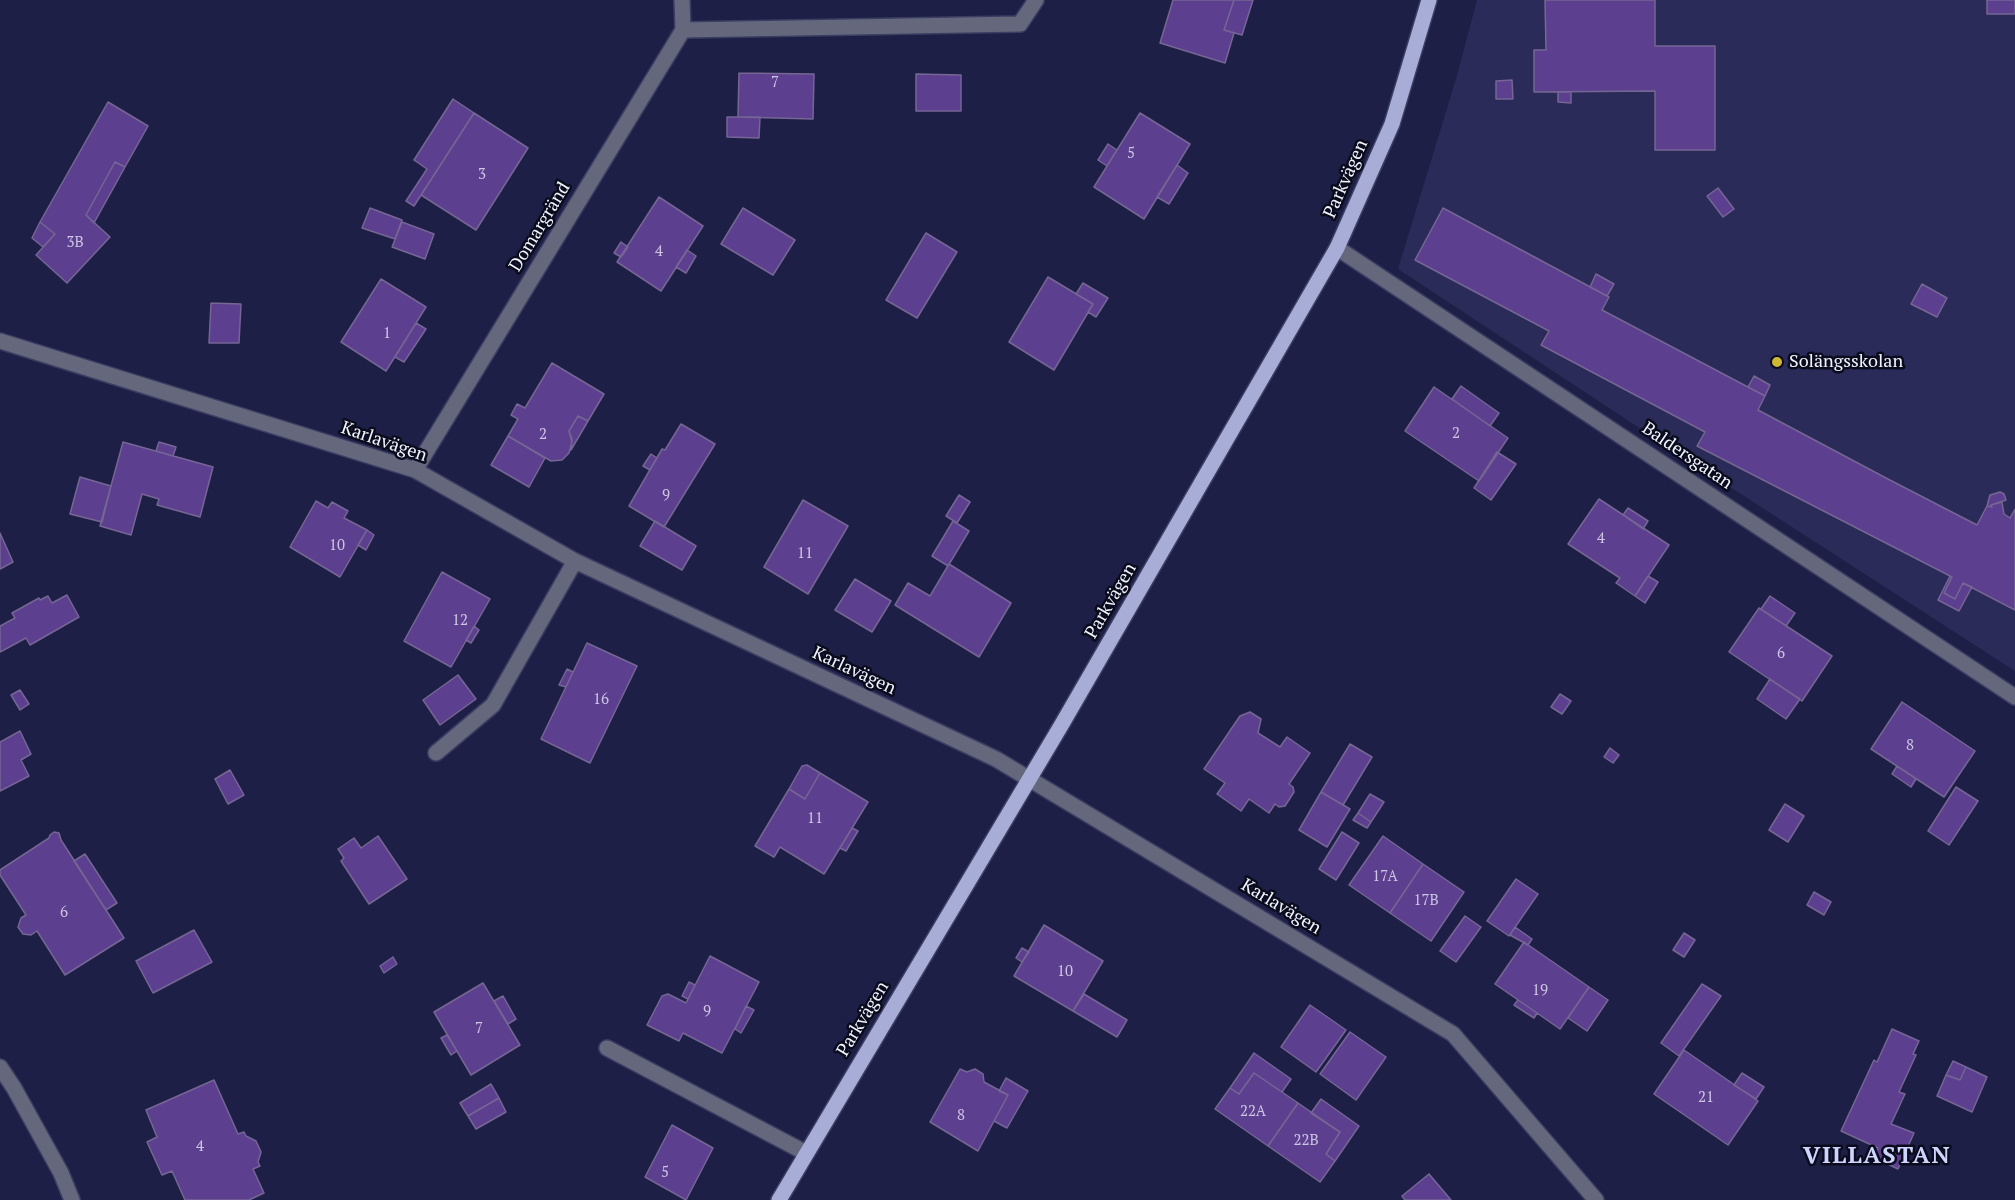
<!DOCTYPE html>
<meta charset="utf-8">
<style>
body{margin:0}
canvas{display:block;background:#1d1f47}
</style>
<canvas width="2015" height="1200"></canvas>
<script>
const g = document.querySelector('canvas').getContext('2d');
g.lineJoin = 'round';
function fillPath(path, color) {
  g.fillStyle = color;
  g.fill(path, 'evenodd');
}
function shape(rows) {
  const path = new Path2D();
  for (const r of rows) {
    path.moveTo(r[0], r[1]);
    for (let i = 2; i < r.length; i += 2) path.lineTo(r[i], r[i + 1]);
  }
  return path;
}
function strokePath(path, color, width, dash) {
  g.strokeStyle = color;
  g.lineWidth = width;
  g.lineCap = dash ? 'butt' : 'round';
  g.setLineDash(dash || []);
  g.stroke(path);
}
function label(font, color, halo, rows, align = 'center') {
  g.font = font + ' "PT Serif",serif';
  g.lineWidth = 5;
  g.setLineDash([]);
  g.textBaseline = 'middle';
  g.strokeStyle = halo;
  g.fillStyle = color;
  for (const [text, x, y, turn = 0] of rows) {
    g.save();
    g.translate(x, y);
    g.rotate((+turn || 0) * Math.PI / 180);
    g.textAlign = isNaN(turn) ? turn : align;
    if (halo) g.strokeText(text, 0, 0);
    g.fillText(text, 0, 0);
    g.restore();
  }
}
const built = shape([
 [1477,0,2015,0,2015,671,1679,454,1398,269,1456,79]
]);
const building = shape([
 [1173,0,1234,0,1224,30,1234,33,1225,63,1160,43,1173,0],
 [1234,0,1253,0,1242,35,1224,30,1234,0],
 [1545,0,1655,0,1655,46,1715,46,1715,150,1655,150,1655,91,1534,92,1534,50,1546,50,1545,0],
 [1987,0,2015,0,2015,14,1987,14,1987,0],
 [739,73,814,74,813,119,738,117,739,73],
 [916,74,961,75,961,111,916,111,916,74],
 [1512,80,1513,99,1496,99,1496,81,1512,80],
 [1558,92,1571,92,1571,103,1558,102,1558,92],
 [453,99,474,113,414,206,406,201,427,169,414,160,453,99],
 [108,102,148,126,125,167,115,162,86,215,110,237,67,283,36,255,55,234,40,222,108,102],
 [474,113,528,148,476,230,421,195,474,113],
 [1140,113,1190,144,1144,219,1094,187,1140,113],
 [727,117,760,117,759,138,727,137,727,117],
 [1108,144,1117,150,1107,166,1098,160,1108,144],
 [115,162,125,167,94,223,86,215,115,162],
 [1177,165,1188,173,1169,204,1157,197,1177,165],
 [1718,188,1734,209,1723,217,1707,196,1718,188],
 [659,197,703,226,661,291,617,262,659,197],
 [370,208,402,220,395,239,362,228,370,208],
 [743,208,795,240,773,275,721,244,743,208],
 [1443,208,1609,297,1602,310,1765,396,1758,410,1886,478,1977,525,1987,506,1992,507,1991,505,2002,502,2004,514,2010,518,2015,509,2015,610,1963,583,1955,599,1944,593,1952,577,1697,446,1705,432,1541,345,1549,331,1415,260,1443,208],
 [40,222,55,234,43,247,32,238,40,222],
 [402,222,434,234,425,259,392,247,402,222],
 [926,233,957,252,917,318,886,300,926,233],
 [621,242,628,247,621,257,614,253,621,242],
 [687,250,696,256,686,273,676,267,687,250],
 [1596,274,1614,284,1607,296,1590,287,1596,274],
 [1048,277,1093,304,1054,370,1009,342,1048,277],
 [381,279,426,307,386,371,341,342,381,279],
 [1083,283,1108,298,1096,317,1088,312,1093,304,1076,294,1083,283],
 [1922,284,1947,298,1937,317,1911,304,1922,284],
 [211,303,241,304,239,343,209,343,211,303],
 [416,323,426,329,404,362,395,357,416,323],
 [552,363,604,394,588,421,578,416,569,431,572,442,569,453,562,460,551,461,508,436,518,419,511,415,517,404,525,408,552,363],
 [1754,376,1770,385,1765,396,1748,387,1754,376],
 [1461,386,1499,413,1490,426,1452,399,1461,386],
 [1434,387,1508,438,1479,481,1405,431,1434,387],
 [578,416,588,421,571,450,572,439,569,431,578,416],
 [681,424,715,444,664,527,629,506,662,449,665,450,681,424],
 [508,436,545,458,529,487,491,465,508,436],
 [123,442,213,467,200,517,157,505,159,499,142,494,131,535,100,526,123,442],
 [159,442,176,447,173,456,156,451,159,442],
 [1497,452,1516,464,1491,500,1474,488,1497,452],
 [651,454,657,458,650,470,643,466,651,454],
 [80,477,111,486,102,522,70,514,80,477],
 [2000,492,2004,494,2006,500,1991,505,1992,507,1987,506,1990,495,2000,492],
 [959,495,970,502,957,523,946,516,959,495],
 [1599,499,1669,545,1635,596,1616,583,1620,578,1568,544,1599,499],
 [803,500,848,526,808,594,764,567,803,500],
 [316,501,328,508,332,502,348,511,344,518,367,530,340,577,290,547,316,501],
 [1628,508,1648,521,1643,529,1623,515,1628,508],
 [655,521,696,546,682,570,640,546,655,521],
 [953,521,969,531,948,566,932,556,953,521],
 [367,530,374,535,366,550,358,545,367,530],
 [0,533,13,562,0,569,0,533],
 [949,564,1011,603,979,657,895,605,908,583,930,596,949,564],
 [442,572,490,599,451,667,404,641,442,572],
 [1648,576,1658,582,1645,603,1635,596,1648,576],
 [1950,576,1952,577,1944,593,1955,599,1963,583,1972,587,1959,611,1938,600,1950,576],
 [855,579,891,601,872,632,835,610,855,579],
 [67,595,79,617,30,645,26,638,0,652,0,626,15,618,12,613,39,598,40,600,48,596,52,603,67,595],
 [1770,596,1795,613,1786,626,1761,609,1770,596],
 [1759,608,1832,656,1802,701,1729,652,1759,608],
 [474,626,479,630,471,643,466,640,474,626],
 [587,643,637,666,590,763,541,739,587,643],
 [567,669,573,672,566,687,559,685,567,669],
 [458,675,476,699,440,725,423,700,458,675],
 [1770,679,1800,699,1786,719,1757,699,1770,679],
 [20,690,29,704,20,710,11,695,20,690],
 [1560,694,1571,701,1562,714,1551,707,1560,694],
 [1902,702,1975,751,1944,797,1871,749,1902,702],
 [1250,712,1261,719,1258,733,1280,747,1287,737,1310,753,1289,784,1293,787,1294,792,1285,806,1279,807,1275,804,1269,813,1249,799,1241,811,1217,794,1225,783,1204,769,1240,716,1250,712],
 [20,731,31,754,21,760,29,776,0,791,0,742,20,731],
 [1350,744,1372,757,1343,805,1321,792,1350,744],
 [1610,748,1619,755,1613,763,1604,757,1610,748],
 [807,765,820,773,805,799,789,789,802,766,807,765],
 [1897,766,1916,779,1911,787,1892,774,1897,766],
 [230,770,244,795,228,804,215,779,230,770],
 [820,773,868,802,824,874,780,847,774,857,755,846,789,789,805,799,820,773],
 [1956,787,1978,801,1949,845,1928,831,1956,787],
 [1321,792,1350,809,1327,847,1299,830,1321,792],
 [1370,794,1384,802,1371,822,1358,813,1370,794],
 [1785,804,1804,816,1788,842,1769,830,1785,804],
 [1358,813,1371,822,1367,828,1353,820,1358,813],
 [852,828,858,831,846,851,840,848,852,828],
 [54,832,59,833,61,840,124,938,65,975,37,931,31,935,23,934,18,927,21,918,26,915,0,875,0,870,49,838,50,835,54,832],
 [1342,832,1359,843,1336,880,1319,869,1342,832],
 [378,836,407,879,369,904,341,861,344,858,338,849,354,838,361,848,378,836],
 [1383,836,1423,864,1390,913,1349,885,1383,836],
 [85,854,117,903,106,910,74,861,85,854],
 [1423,864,1464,892,1431,941,1390,913,1423,864],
 [1516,879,1538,894,1509,936,1487,921,1516,879],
 [1814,892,1831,902,1824,915,1807,905,1814,892],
 [1465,916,1481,927,1456,962,1440,951,1465,916],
 [1044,925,1103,961,1073,1011,1014,976,1044,925],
 [1515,927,1532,939,1528,945,1510,935,1515,927],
 [194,930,212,962,153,993,136,961,194,930],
 [1684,933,1695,940,1684,957,1673,950,1684,933],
 [1524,942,1589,987,1560,1029,1495,984,1524,942],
 [1022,948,1029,952,1022,962,1016,958,1022,948],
 [710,956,759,982,722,1053,683,1033,679,1041,647,1025,662,996,668,994,686,1003,710,956],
 [393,957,397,964,384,973,380,966,393,957],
 [689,982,695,985,688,999,682,996,689,982],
 [483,983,520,1045,471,1075,434,1012,483,983],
 [1702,984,1721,996,1679,1056,1661,1043,1702,984],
 [1589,987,1608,1000,1587,1031,1568,1018,1589,987],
 [1084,994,1127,1020,1117,1037,1073,1011,1084,994],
 [503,996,516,1019,508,1024,494,1001,503,996],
 [1518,1000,1537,1013,1534,1018,1514,1005,1518,1000],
 [1310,1005,1346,1030,1316,1072,1281,1047,1310,1005],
 [746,1006,754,1010,741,1033,735,1029,746,1006],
 [1892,1029,1919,1041,1913,1054,1916,1055,1899,1092,1905,1094,1891,1124,1914,1133,1898,1169,1873,1157,1878,1148,1841,1131,1874,1060,1877,1062,1892,1029],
 [1350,1032,1386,1057,1356,1100,1320,1074,1350,1032],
 [447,1035,457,1051,451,1055,441,1038,447,1035],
 [1684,1050,1758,1101,1728,1145,1654,1094,1684,1050],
 [1254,1053,1291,1079,1282,1092,1254,1073,1239,1094,1230,1088,1254,1053],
 [1953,1061,1966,1067,1960,1080,1946,1075,1953,1061],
 [1966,1067,1987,1077,1972,1112,1937,1096,1946,1075,1960,1080,1966,1067],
 [960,1069,967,1072,975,1069,983,1074,984,1082,1008,1095,978,1151,930,1122,960,1069],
 [1254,1073,1298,1103,1268,1146,1215,1109,1230,1088,1239,1094,1254,1073],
 [1742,1073,1764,1087,1756,1099,1734,1085,1742,1073],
 [1006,1078,1028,1091,1007,1128,994,1121,1008,1095,999,1091,1006,1078],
 [214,1080,238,1134,244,1132,246,1136,256,1141,261,1152,258,1162,260,1166,253,1169,264,1193,249,1200,185,1200,172,1171,162,1175,147,1142,157,1137,146,1110,214,1080],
 [491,1084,499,1098,468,1116,460,1103,491,1084],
 [499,1098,506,1112,476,1129,468,1116,499,1098],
 [1321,1099,1359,1126,1335,1161,1326,1154,1340,1132,1311,1113,1321,1099],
 [1298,1103,1340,1132,1326,1154,1335,1161,1320,1182,1268,1146,1298,1103],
 [672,1125,713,1148,686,1200,645,1177,672,1125],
 [1429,1174,1451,1200,1405,1200,1402,1196,1429,1174]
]);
const minor = shape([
 [683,30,1020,24,1036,0],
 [1337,248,2015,697],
 [0,341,415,470,575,561,996,759,1453,1034,1596,1200],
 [415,470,683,30,682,0],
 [436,753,493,705,575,561],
 [607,1048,806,1153],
 [0,1067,14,1088,61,1173,72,1200]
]);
const major = shape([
 [779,1200,1062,724,1337,248,1392,124,1429,0]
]);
const markers = [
 [1777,362,6,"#cfb837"]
];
const numberNames = [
 ["7",775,83],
 ["5",1131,154],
 ["3",482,175],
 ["3B",75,243],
 ["4",659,252],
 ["1",387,334],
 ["2",1456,434],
 ["2",543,435],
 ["9",666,496],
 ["4",1601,539],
 ["10",337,546],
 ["11",805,554],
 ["12",460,621],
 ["6",1781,654],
 ["16",601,700],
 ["8",1910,746],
 ["11",815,819],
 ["17A",1385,877],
 ["17B",1426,901],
 ["6",64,913],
 ["10",1065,972],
 ["19",1540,991],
 ["9",707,1012],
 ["7",479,1029],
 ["21",1706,1098],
 ["22A",1253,1112],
 ["8",961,1116],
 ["22B",1306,1141],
 ["4",200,1147],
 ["5",665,1173]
];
const streetNames = [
 ["Parkvägen",1346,179,-66],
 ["Domargränd",540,227,-59],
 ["Karlavägen",384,442,19],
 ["Baldersgatan",1687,456,34],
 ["Parkvägen",1111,601,-60],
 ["Karlavägen",854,671,25],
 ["Karlavägen",1281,907,31],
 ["Parkvägen",863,1019,-59]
];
const poiNames = [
 ["Solängsskolan",1789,362]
];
const districtNames = [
 ["VILLASTAN",1877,1156]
];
fillPath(built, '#2a2b58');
fillPath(building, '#5d3f90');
strokePath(building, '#756694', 1.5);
strokePath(minor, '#3b3d61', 18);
strokePath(major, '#3b3d61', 18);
strokePath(minor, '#65687d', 15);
strokePath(major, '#a7add7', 15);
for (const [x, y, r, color] of markers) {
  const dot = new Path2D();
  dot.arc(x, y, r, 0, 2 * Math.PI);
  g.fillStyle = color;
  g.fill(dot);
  strokePath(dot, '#0a0c1d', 2);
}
label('15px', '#ccc6e2', null, numberNames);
label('18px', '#f1f3fe', '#0a0c1d', streetNames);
label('18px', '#f1f3fe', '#0a0c1d', poiNames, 'left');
g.letterSpacing = '1.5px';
label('bold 24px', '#ced4fe', '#0a0c1d', districtNames);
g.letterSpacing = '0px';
</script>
